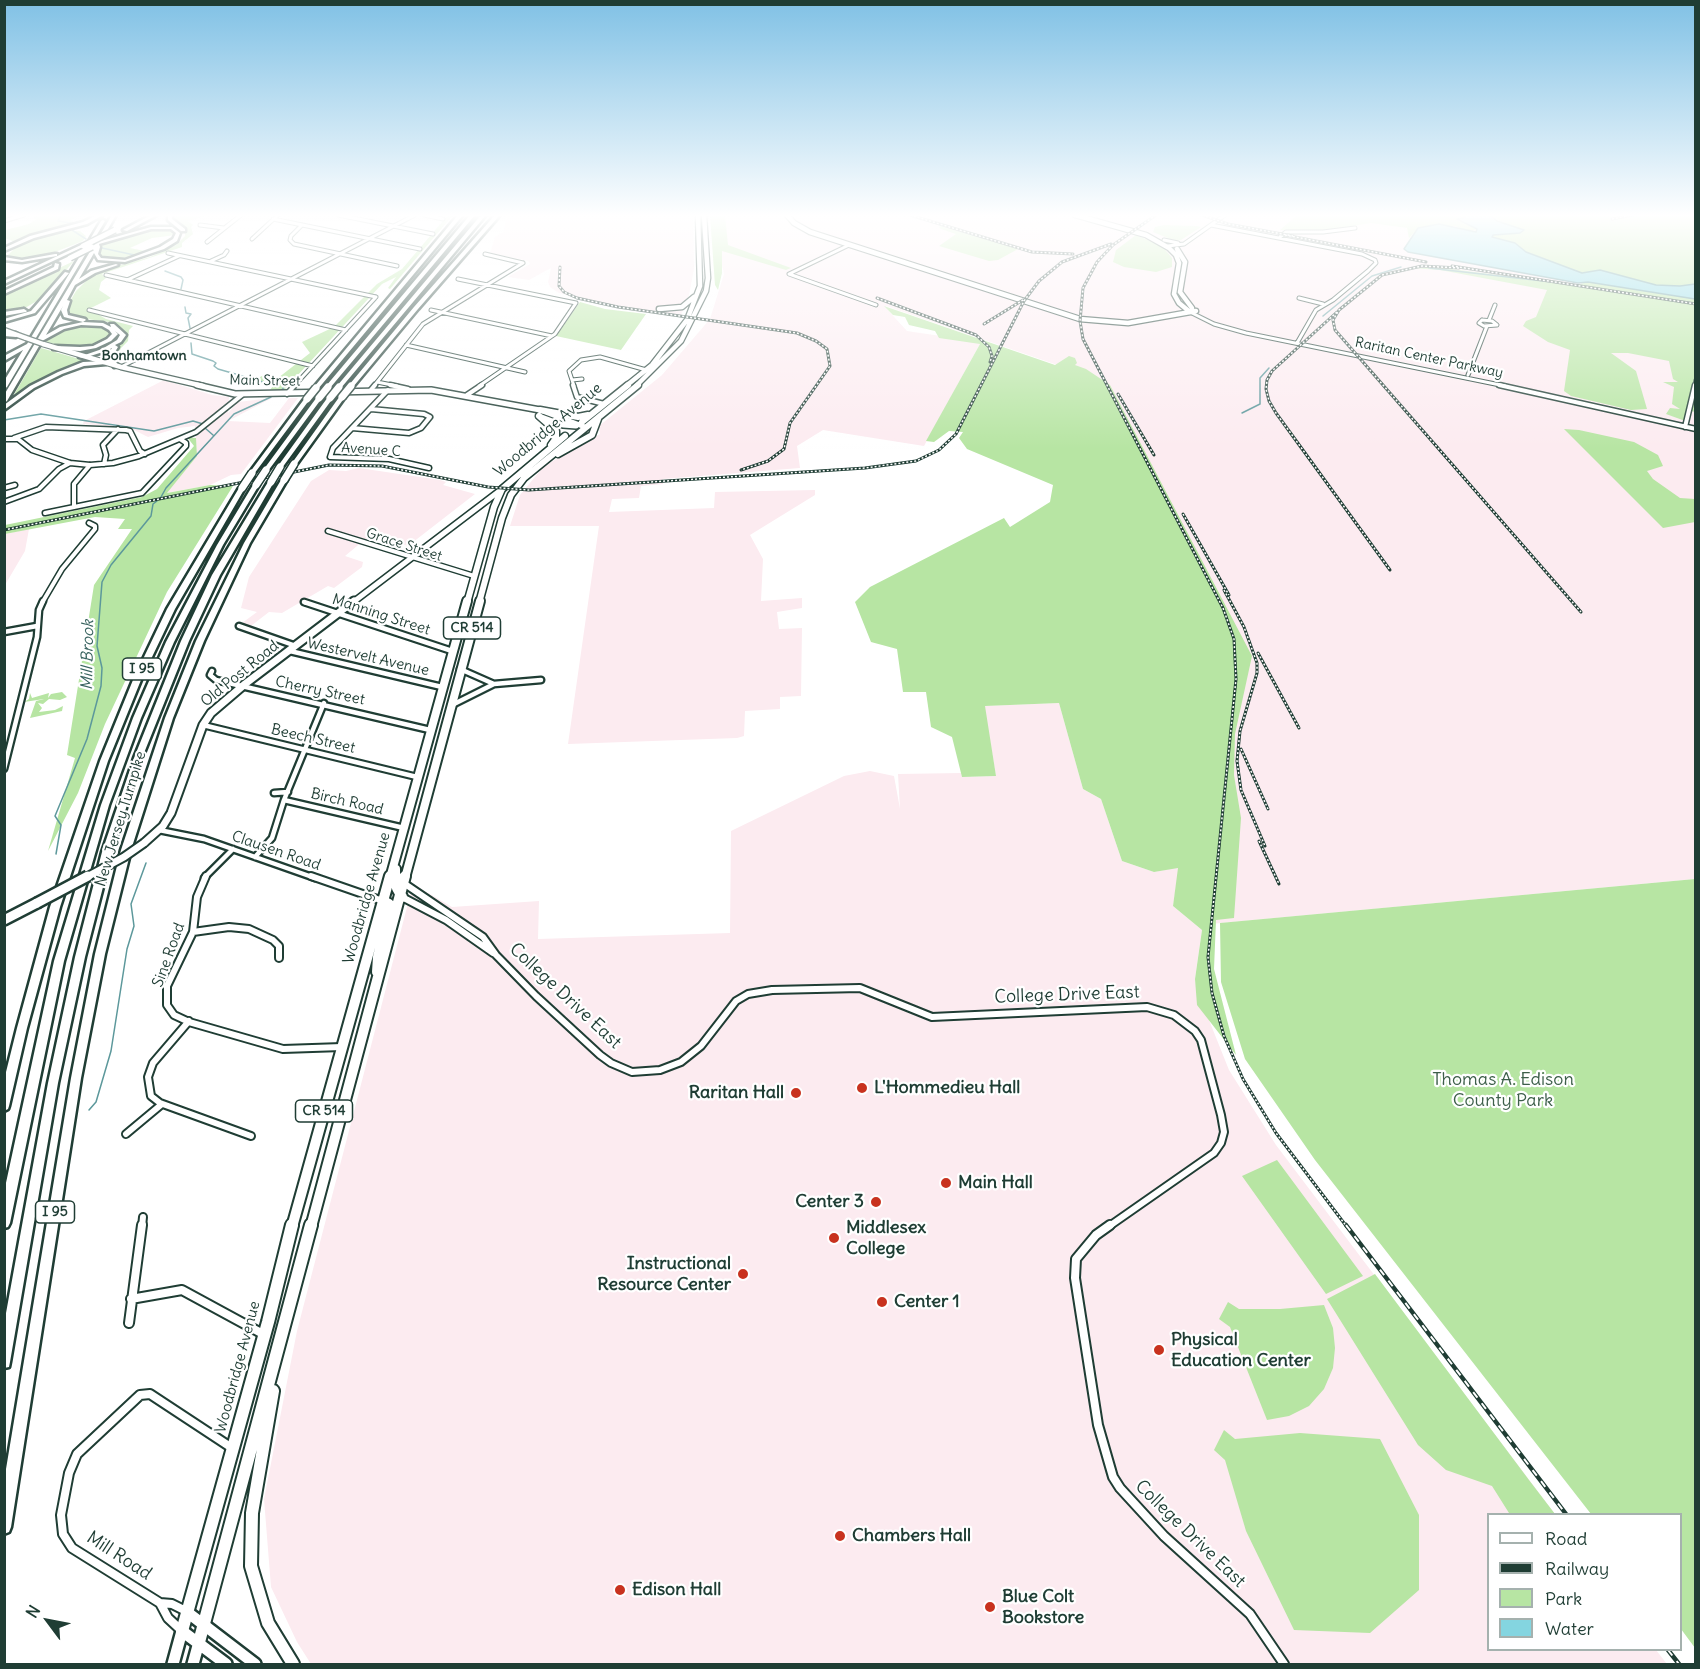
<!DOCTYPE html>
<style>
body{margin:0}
#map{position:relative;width:1700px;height:1669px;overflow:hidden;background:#fff;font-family:Delius,sans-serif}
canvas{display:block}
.frame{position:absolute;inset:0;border:6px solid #1f3d34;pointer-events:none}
.legend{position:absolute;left:1487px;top:1513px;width:195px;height:138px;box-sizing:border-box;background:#fff;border:2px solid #a5b1ae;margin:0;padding:8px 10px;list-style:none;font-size:18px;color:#1f3d34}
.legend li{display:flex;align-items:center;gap:12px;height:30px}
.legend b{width:30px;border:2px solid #a5b1ae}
.north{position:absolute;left:18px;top:1591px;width:60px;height:60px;-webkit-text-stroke:4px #fff;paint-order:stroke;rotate:302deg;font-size:16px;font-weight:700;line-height:24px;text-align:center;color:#1f3d34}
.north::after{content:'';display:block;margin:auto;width:21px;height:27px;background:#1f3d34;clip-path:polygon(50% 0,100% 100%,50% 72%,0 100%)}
</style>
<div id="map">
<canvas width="1700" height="1669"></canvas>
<div class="frame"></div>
<ul class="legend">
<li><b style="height:8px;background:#fff"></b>Road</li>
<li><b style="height:8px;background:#1f3d34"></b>Railway</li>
<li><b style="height:16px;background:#b7e5a3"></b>Park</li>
<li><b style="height:16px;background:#84d5e0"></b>Water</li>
</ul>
<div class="north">N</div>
</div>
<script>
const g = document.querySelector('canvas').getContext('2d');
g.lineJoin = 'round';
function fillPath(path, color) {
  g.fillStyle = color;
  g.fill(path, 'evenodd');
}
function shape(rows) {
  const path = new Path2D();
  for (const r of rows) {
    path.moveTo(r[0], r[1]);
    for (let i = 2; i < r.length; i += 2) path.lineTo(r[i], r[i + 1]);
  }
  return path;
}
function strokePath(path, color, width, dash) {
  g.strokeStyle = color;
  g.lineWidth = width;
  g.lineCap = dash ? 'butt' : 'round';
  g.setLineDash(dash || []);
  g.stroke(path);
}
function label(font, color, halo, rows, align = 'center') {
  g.font = font + ' Delius,sans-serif';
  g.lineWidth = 4.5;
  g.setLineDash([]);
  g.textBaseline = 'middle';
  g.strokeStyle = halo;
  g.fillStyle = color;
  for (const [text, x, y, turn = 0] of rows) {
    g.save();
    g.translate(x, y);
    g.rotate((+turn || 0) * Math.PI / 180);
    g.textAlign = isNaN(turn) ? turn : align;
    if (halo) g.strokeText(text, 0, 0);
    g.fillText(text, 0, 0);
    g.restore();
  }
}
const built = shape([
 [507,215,693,215,694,269,689,295,681,315,620,308,559,293,550,287,548,282,551,268,529,280,508,277,530,264,528,261,490,253,495,237,503,232],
 [711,215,1695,215,1695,879,1200,925,1095,378,886,306,885,307,907,331,981,342,924,446,823,430,797,446,800,468,663,479,663,484,641,486,639,498,612,499,609,512,714,508,715,492,815,490,815,495,750,535,763,559,761,601,802,598,802,608,777,612,779,629,802,628,801,696,780,697,780,709,745,711,744,736,737,738,568,744,599,526,510,526,520,495,544,466,600,434,599,426,662,375,710,319,724,274],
 [164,380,212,395,229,397,228,413,238,402,272,398,228,421,270,423,289,398,298,398,241,474,231,475,210,485,166,493,197,456,195,426,178,428,148,437,130,428,83,424,84,421],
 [359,468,440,480,446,482,443,485,475,494,408,546,376,536,363,541,345,556,363,562,362,567,334,588,328,586,282,613,269,612,247,629,238,626,257,612,241,608,249,577,311,481,329,470,346,471],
 [29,529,25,551,5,585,5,534],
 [1059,703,1083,789,1101,799,1122,861,1154,872,1179,867,1173,906,1202,930,1195,979,1197,990,1229,1070,1276,1145,1555,1514,1488,1514,1488,1650,1656,1650,1667,1664,311,1664,297,1642,271,1587,264,1499,297,1331,413,884,452,907,539,901,538,939,730,933,731,831,844,776,870,771,894,776,900,809,898,774,961,773,962,777,996,776,984,706]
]);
const green = shape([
 [31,215,82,215,71,220,75,223,99,215,86,222,15,242,5,238,5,230,29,224,36,219],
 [173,215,206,216,188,221,193,225,191,227,193,234,182,243,182,247,102,274,106,278,101,282,99,290,111,298,89,309,106,319,133,326,129,330,128,341,121,348,115,362,112,356,126,334,119,327,109,322,72,317,66,308,76,291,95,272,150,257,176,245,185,236,185,229,173,218],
 [448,215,453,215,390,289,388,288,396,277,382,284,284,390,270,390,273,386,254,380,264,375,278,378,310,353,302,342,334,327,377,284,402,269],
 [710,215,725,215,728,245,791,268,786,270,722,251,722,273,718,290,715,285],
 [1297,215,1466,215,1464,218,1458,219,1477,230,1468,231,1455,226,1418,228,1409,238,1407,228,1371,223,1326,230,1280,230],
 [1490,215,1695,215,1695,284,1680,286,1656,285,1600,270,1582,273,1526,252,1515,243,1491,237,1492,235,1520,233],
 [1164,225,1197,226,1201,227,1181,240,1175,241,1153,232,1155,227],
 [941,226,1018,249,998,260,989,261,939,246,956,234,941,229,939,227],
 [158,229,171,229,175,232,175,235,152,238,130,248,150,252,125,260,106,260,99,256,101,246,123,236],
 [69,231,80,231,86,236,83,241,45,256,19,260,7,256,15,248,34,239],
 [1136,235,1162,246,1172,258,1172,267,1156,272,1124,267,1113,262,1116,250],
 [74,261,42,298,25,308,5,312,4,294],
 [1435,267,1576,285,1588,282,1695,299,1695,412,1691,411,1688,422,1666,414,1670,408,1680,409,1672,404,1674,387,1663,382,1678,382,1673,379,1669,361,1628,353,1611,353,1636,371,1647,409,1631,410,1571,396,1564,391,1570,350,1548,342,1523,326,1526,321,1536,317,1547,290,1440,270,1411,268],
 [580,302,605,309,646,314,621,350,556,336],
 [884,306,1055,365,1069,356,1075,358,1077,363,1075,365,1086,369,1110,385,1252,656,1235,734,1234,775,1241,818,1234,918,1216,920,1214,969,1236,1055,1197,1005,1195,979,1202,930,1173,906,1178,868,1154,872,1122,861,1101,799,1083,789,1059,703,985,706,996,776,962,777,952,737,931,727,926,692,903,692,897,649,871,642,855,602,870,587,1004,518,1010,527,1050,502,1053,485,967,449,959,438,963,432,949,431,934,442,926,441,980,344,939,338,935,331,909,325,905,317,893,315],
 [82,324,104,327,109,329,112,335,96,345,83,348,69,348,44,341,59,330],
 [41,348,90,362,66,368,37,382,11,400],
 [1564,429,1579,430,1634,442,1658,455,1663,466,1647,471,1653,479,1680,498,1695,499,1695,522,1663,528],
 [187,437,196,438,197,456,167,493,210,485,233,486,167,592,105,724,78,793,48,851,75,758,67,755,94,585,132,529,118,529,125,519,95,517,5,534,5,525,142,497,157,489,194,446],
 [62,692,67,697,60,700,49,699,43,704,38,703,42,708,39,712,55,710,63,706,62,711,30,718,36,701,44,699,24,702,29,699,30,693,32,698,49,693,48,698,51,694],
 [1695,879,1696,879,1695,1648,1681,1629,1680,1514,1591,1514,1315,1160,1245,1059,1221,982,1220,923],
 [1277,1160,1363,1276,1326,1294,1242,1176],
 [1375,1274,1529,1480,1555,1514,1507,1514,1509,1513,1492,1486,1446,1470,1418,1445,1327,1299],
 [1228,1302,1239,1309,1280,1309,1324,1305,1333,1328,1335,1348,1333,1368,1324,1389,1309,1406,1289,1416,1267,1420,1230,1327,1219,1319],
 [1224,1430,1235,1439,1300,1433,1380,1439,1419,1515,1419,1590,1370,1633,1294,1630,1246,1531,1225,1460,1214,1450]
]);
const water = shape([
 [1466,215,1490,215,1497,221,1524,230,1520,233,1493,235,1492,237,1515,243,1526,252,1582,273,1600,270,1656,285,1680,286,1695,284,1695,299,1588,282,1578,283,1408,252,1404,249,1418,228,1439,224,1476,232,1477,229,1457,219,1463,218,1466,215]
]);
const stream = shape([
 [61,215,58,221,71,223,71,225],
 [72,230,86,239],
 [102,248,139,256],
 [1429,268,1578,285],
 [165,271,181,277,183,280,181,289],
 [185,307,186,313,191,314,188,318,190,328],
 [1323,316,1372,276,1401,267],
 [191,343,192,354,213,361,216,363,214,366,218,369,270,384,277,382,285,385,282,390],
 [1242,413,1260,404,1260,378,1269,368],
 [4,420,41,414,154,431,193,421,203,424],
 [205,428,213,435],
 [161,497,166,488,234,414,271,397],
 [56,854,61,825,55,816,87,739,101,686,102,668,97,646,102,582,111,565,151,516,153,504,157,501],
 [89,1110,96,1102,111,1051,127,949,134,926,131,904,146,863]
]);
const streetFar4 = shape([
 [338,215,433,234],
 [424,215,443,219],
 [273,219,420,249],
 [4,221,24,215],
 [200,225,224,228],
 [302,225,291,236,290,240,294,244,397,266],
 [1211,225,1362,254,1375,260,1376,263,1368,271,1333,300,1316,310,1297,343],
 [1280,237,1286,232,1323,232,1355,228],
 [252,239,278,215],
 [1164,240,1178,243],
 [207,242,241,215],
 [849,245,789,274,876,305],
 [1168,246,1184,244,1225,215],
 [168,253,376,297],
 [485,254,523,263],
 [211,261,224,255,227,251],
 [106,275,346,330],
 [458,279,576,303,555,334,479,386],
 [127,280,179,256],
 [1299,298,1323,304],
 [89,310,313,366],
 [431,310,552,336],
 [1190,312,1214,324,1246,333,1505,386],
 [1482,320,1492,321,1497,325,1484,326,1479,323,1482,320],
 [1489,320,1495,305],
 [406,345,525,372],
 [121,367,415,215],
 [1468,375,1487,326],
 [572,380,582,379],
 [377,382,397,386],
 [294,386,376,297],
 [374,386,423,324,523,263],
 [574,386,569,371,581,360,600,357,650,371],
 [1695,386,1696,380]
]);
const streetFar3 = shape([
 [390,385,408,389],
 [573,385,577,397,604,404],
 [1499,385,1696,429],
 [388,390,333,448,330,457,389,459,429,468],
 [370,391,375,385],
 [287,394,295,385],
 [467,395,482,385],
 [1685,427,1695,385],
 [352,428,409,433,421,428,430,417,424,414,371,409],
 [14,438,46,427,126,430,130,431,140,451,145,454],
 [4,439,18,439,32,450,70,463,90,465,113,463,139,456,196,432,242,395],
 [104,464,106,455,103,445,118,429],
 [4,488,15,485],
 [4,502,39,489,59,469,70,463],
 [74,507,74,484,90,465],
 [45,513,142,493,186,446,186,443,180,439],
 [328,531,474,576],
 [304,602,306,603],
 [42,603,62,569,95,529,95,526,89,523]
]);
const streetFar2 = shape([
 [304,602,452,651],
 [239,626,296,646],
 [4,632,37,626],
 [290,651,442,687],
 [460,669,494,684],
 [212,671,210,675,216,680,430,730],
 [452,705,494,684,541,680],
 [203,725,417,777],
 [4,769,37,637,39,610,43,601],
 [274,793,288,792],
 [284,800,404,828],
 [159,830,204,839,315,878],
 [255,857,272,838,284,800,324,703],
 [204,878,233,849]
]);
const streetFar1 = shape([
 [206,876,197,897,193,932,167,986,167,1005,174,1015,189,1022,283,1049,342,1047],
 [311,876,383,901],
 [405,884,483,937,496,955,536,996,600,1055,611,1063,632,1072,660,1070,681,1062,701,1046,736,1001,748,994,772,990,860,988,932,1017,1147,1007,1174,1015,1195,1031,1201,1040,1221,1115,1224,1132,1221,1143,1214,1153,1108,1227],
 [402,897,446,920,493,953],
 [193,932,229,927,249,929,273,940,279,946,279,958],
 [189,1021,153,1063,148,1077,151,1096,160,1103,251,1136],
 [126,1134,162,1104],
 [142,1227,143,1217]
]);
const street = shape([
 [1110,1225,1096,1235,1076,1259,1075,1278,1098,1425,1113,1477,1120,1488,1164,1536,1250,1614,1284,1664],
 [131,1299,182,1290,263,1334],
 [129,1323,142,1225],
 [160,1603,168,1618,181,1630],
 [186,1611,172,1604,160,1603,72,1548,63,1534,61,1515,69,1473,77,1454,140,1395,150,1394,232,1448]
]);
const secondaryFar4 = shape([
 [787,215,794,223,810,232,1080,319,1128,323,1196,311],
 [1075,215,1146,235,1169,248,1176,255,1179,263,1174,294,1179,303,1190,312],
 [1177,249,1185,262,1180,292,1192,308],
 [4,330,26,338],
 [43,344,121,367,203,386]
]);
const secondaryFar3 = shape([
 [197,385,235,394,431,390,540,410,585,427],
 [539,416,563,425,576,426],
 [352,603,502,489]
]);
const secondaryFar2 = shape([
 [144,843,163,826,171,813,203,725,211,713,245,684,354,601]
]);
const secondaryFar1 = shape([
 [4,920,37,903]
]);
const secondary = shape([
 [187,1612,255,1664],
 [173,1664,182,1631,226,1664],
 [193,1664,199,1642]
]);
const primaryFar4 = shape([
 [659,309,682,307,694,297],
 [626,386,652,365,687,320,700,286,698,215],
 [636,386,681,341,706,291,708,278,704,215]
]);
const primaryFar3 = shape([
 [540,410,578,417,588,415],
 [539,416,556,431,556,438,551,445],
 [582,422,628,385],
 [558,454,592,435,598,419],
 [467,603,494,507,502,489,565,436],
 [479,603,502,518,511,495,524,478,638,385]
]);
const primaryFar2 = shape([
 [396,869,396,878],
 [390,878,467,601],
 [405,878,480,601]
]);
const primaryFar1 = shape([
 [396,876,397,888,402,897],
 [377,972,378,957,390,909,389,904,383,901],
 [292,1227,390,876],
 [311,1227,405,876]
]);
const primary = shape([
 [273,1391,252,1513,251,1566,268,1623,293,1664],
 [182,1631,268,1322,292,1225],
 [199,1642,311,1225]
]);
const highway = shape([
 [97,215,103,215,87,224,34,238,4,251,4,248,30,236,83,222,97,215],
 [112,215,116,215,101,241,151,227,172,227,180,233,177,241,164,249,125,262,98,260,94,253,79,279,91,271,116,264,118,265,95,273,75,285,67,300,70,301,67,310,68,315,85,319,86,320,83,322,103,323,111,327,110,324,114,324,125,334,126,335,121,342,115,345,118,347,112,357,119,366,114,367,106,357,112,348,106,351,84,358,79,357,102,349,117,340,120,335,115,331,118,334,111,341,96,348,80,351,53,349,53,347,55,346,80,347,93,346,107,339,112,334,109,330,102,326,81,325,64,329,42,341,7,401,4,403,4,395,112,215],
 [151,229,171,229,176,233,173,239,160,247,125,260,101,258,98,254,100,247,99,244,151,229],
 [63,306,61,310,64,317,83,322,60,327,46,335,63,306],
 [151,215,157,215,127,231,123,230,151,215],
 [168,215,172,215,172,219,185,229,185,231,181,231,168,220,168,215],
 [458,215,463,215,318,389,314,389,314,387,458,215],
 [470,215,475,215,330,388,326,388,326,386,470,215],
 [481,215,486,215,341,388,337,388,337,386,481,215],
 [495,215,500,215,418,309,353,387,349,387,349,385,414,307,495,215],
 [103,220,105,221,7,387,4,389,4,381,23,350,4,361,4,356,27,344,101,221,103,220],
 [81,245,85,246,4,284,4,281,81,245],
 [55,254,57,254,57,256,22,262,4,260,4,257,22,260,55,254],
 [55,263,59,264,58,269,4,294,4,291,54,267,55,263],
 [65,272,69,273,35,313,4,322,4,319,31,311,65,272],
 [24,309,27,311,26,312,4,316,4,312,24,309],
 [4,332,16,333,19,335,16,337,4,336,4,332],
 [104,361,107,363,106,364,84,366,62,374,34,388,4,410,4,405,30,386,58,372,83,362,104,361],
 [340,396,345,397,296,465,292,465,292,463,340,396],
 [317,397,322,398,268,471,264,471,264,469,317,397],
 [328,397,333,398,282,468,278,468,278,466,328,397],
 [305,398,310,399,254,474,250,474,250,472,305,398],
 [284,478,287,480,250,543,204,641,173,718,131,850,105,954,81,1078,11,1527,9,1532,4,1534,4,1481,71,1078,95,954,121,850,165,718,196,641,244,543,281,480,284,478],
 [271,480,274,482,220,575,189,641,142,758,112,852,85,957,58,1083,10,1362,9,1367,4,1368,4,1324,48,1083,75,957,102,852,134,758,181,641,212,575,268,482,271,480],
 [256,483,259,485,223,545,174,642,141,718,109,805,64,961,10,1223,8,1227,4,1228,4,1192,54,961,101,805,133,718,166,642,217,545,253,485,256,483],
 [242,486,245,488,175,609,141,680,108,761,60,907,27,1028,9,1106,8,1109,4,1111,4,1080,17,1028,50,907,100,761,133,680,167,609,239,488,242,486]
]);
const railFar1 = shape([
 [910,215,1032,252,1073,254],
 [1156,215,1113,245,1097,262,1083,288,1080,321,1083,339,1223,608,1234,639,1236,679,1208,957,1212,993,1224,1036,1243,1079,1276,1133,1347,1227],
 [1202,215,1228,224,1293,236],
 [1612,219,1633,215],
 [1285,235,1426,262],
 [1452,266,1696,304],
 [560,267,559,286,564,292,577,298,618,307,797,333,816,341,827,349,830,366,790,423,784,449,768,461,741,470],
 [1459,268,1422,266,1382,275,1339,310,1333,320,1335,330,1581,612],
 [877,298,976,335,989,347,992,356,990,362],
 [1337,312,1272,371,1267,380,1266,389,1269,401,1276,413,1390,570],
 [984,324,1023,300],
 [1118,394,1154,455],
 [1183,514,1229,595],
 [4,530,329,465,382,466,488,487,529,490,865,468,916,461,939,450,956,434,1024,301,1039,281,1062,262,1111,244],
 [1224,590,1244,627,1257,663,1257,673,1240,731,1237,761,1241,790,1265,846],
 [1258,653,1299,728],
 [1241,749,1268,809],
 [1259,841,1279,884]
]);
const rail = shape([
 [1346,1225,1566,1514],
 [1668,1650,1679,1664]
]);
const secondaryBridgeFar2 = shape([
 [26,338,43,344]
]);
const secondaryBridgeFar1 = shape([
 [85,878,124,857,144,843]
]);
const secondaryBridge = shape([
 [37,903,88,876]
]);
const highwayBridgeFar1 = shape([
 [83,246,115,230],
 [70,258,92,247]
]);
const highwayBridge = shape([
 [342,397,351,386],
 [319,398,328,387],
 [330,398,339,387],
 [307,399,316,388],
 [284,480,294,464],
 [271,482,280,467],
 [256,485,266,470],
 [242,488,252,473]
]);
const markers = [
 [862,1088,6,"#c8321e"],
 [796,1093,6,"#c8321e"],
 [946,1183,6,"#c8321e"],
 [876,1202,6,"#c8321e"],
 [834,1238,6,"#c8321e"],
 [743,1274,6,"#c8321e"],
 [882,1302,6,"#c8321e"],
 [1159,1350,6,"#c8321e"],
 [840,1536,6,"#c8321e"],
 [620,1590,6,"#c8321e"],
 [990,1607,6,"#c8321e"]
];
const farNeighbourhoodnames = [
 ["Bonhamtown",144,356]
];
const farStreetnames = [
 ["Raritan Center Parkway",1429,358,12],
 ["Main Street",265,381,1],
 ["Avenue C",371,450,4],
 ["Grace Street",404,545,18]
];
const shields = [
 [472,628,57],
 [142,669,39],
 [324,1111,57],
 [55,1212,39]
];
const shieldNames = [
 ["CR 514",472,628],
 ["I 95",142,669],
 ["CR 514",324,1111],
 ["I 95",55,1212]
];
const streetNames = [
 ["Woodbridge Avenue",548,430,-40],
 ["Manning Street",381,615,18],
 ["Westervelt Avenue",368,657,13],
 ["Old Post Road",240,674,-39],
 ["Cherry Street",320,691,12],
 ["Beech Street",313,739,13],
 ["Birch Road",347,802,13],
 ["New Jersey Turnpike",121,819,-73],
 ["Clausen Road",276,851,19],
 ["Woodbridge Avenue",367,898,-74],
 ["Sine Road",169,955,-70],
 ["Woodbridge Avenue",238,1367,-75]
];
const waterNames = [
 ["Mill Brook",88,655,-89]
];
const nearStreetnames = [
 ["College Drive East",1067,995,-2],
 ["College Drive East",565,996,43],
 ["College Drive East",1190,1534,44],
 ["Mill Road",119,1556,33]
];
const nearParknames = [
 ["Thomas A. Edison",1503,1080],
 ["County Park",1503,1101]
];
const nearPoinames = [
 ["L'Hommedieu Hall",874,1088],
 ["Raritan Hall",784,1093,"right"],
 ["Main Hall",958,1183],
 ["Center 3",864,1202,"right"],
 ["Middlesex",846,1228],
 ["College",846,1249],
 ["Instructional",731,1264,"right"],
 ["Resource Center",731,1285,"right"],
 ["Center 1",894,1302],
 ["Physical",1171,1340],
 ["Education Center",1171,1361],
 ["Chambers Hall",852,1536],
 ["Edison Hall",632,1590],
 ["Blue Colt",1002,1597],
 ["Bookstore",1002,1618]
];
fillPath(built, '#fcebf0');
fillPath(green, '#b7e5a3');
fillPath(water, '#84d5e0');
strokePath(water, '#5c989b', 1.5);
strokePath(stream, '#5c989b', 1.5);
strokePath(streetFar4, '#1f3d34', 5);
strokePath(streetFar3, '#1f3d34', 7);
strokePath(streetFar2, '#1f3d34', 9);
strokePath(streetFar1, '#1f3d34', 10);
strokePath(street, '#1f3d34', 12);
strokePath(secondaryFar4, '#1f3d34', 7);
strokePath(secondaryFar3, '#1f3d34', 8);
strokePath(secondaryFar2, '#1f3d34', 11);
strokePath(secondaryFar1, '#1f3d34', 14);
strokePath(secondary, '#1f3d34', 16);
strokePath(primaryFar4, '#1f3d34', 7);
strokePath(primaryFar3, '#1f3d34', 9);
strokePath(primaryFar2, '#1f3d34', 12);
strokePath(primaryFar1, '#1f3d34', 14);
strokePath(primary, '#1f3d34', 16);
strokePath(highway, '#1f3d34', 5);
strokePath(streetFar4, '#fff', 3);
strokePath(streetFar3, '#fff', 4);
strokePath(streetFar2, '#fff', 4.5);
strokePath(streetFar1, '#fff', 6);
strokePath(street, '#fff', 8);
strokePath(secondaryFar4, '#fff', 4.5);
strokePath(secondaryFar3, '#fff', 5);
strokePath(secondaryFar2, '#fff', 7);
strokePath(secondaryFar1, '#fff', 9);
strokePath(secondary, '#fff', 11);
strokePath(primaryFar4, '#fff', 4.5);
strokePath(primaryFar3, '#fff', 6);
strokePath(primaryFar2, '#fff', 8);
strokePath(primaryFar1, '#fff', 10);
strokePath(primary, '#fff', 12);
fillPath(highway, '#fff');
strokePath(railFar1, '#1f3d34', 3);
strokePath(rail, '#1f3d34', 4.5);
strokePath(railFar1, '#fff', 1.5, [2]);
strokePath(rail, '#fff', 2, [7]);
strokePath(secondaryBridgeFar2, '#1f3d34', 7, []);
strokePath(secondaryBridgeFar1, '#1f3d34', 11, []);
strokePath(secondaryBridge, '#1f3d34', 14, []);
strokePath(highwayBridgeFar1, '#1f3d34', 8, []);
strokePath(highwayBridge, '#1f3d34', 10, []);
strokePath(secondaryBridgeFar2, '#fff', 4.5);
strokePath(secondaryBridgeFar1, '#fff', 7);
strokePath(secondaryBridge, '#fff', 9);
strokePath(highwayBridgeFar1, '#fff', 5);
strokePath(highwayBridge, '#fff', 7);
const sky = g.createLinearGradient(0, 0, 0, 449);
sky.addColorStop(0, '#80c1e5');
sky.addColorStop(0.48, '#fff');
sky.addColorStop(1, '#ffffff00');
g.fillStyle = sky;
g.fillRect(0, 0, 1700, 449);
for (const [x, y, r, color] of markers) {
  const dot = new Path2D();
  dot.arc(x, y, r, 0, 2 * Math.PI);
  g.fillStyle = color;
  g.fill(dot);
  strokePath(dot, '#fff', 2);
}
label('bold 14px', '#1f3d34', '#fff', farNeighbourhoodnames);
label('14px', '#1f3d34', '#fff', farStreetnames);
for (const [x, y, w] of shields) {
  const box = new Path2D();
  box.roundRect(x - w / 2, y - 11, w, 22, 4.5);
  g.fillStyle = '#fff';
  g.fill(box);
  strokePath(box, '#1f3d34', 1.5);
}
label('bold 14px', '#1f3d34', null, shieldNames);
label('15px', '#1f3d34', '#fff', streetNames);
label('italic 16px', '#38635f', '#fff', waterNames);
label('18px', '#1f3d34', '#fff', nearStreetnames);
label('18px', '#3d5f4a', '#fff', nearParknames);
label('bold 18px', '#1f3d34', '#fff', nearPoinames, 'left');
</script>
